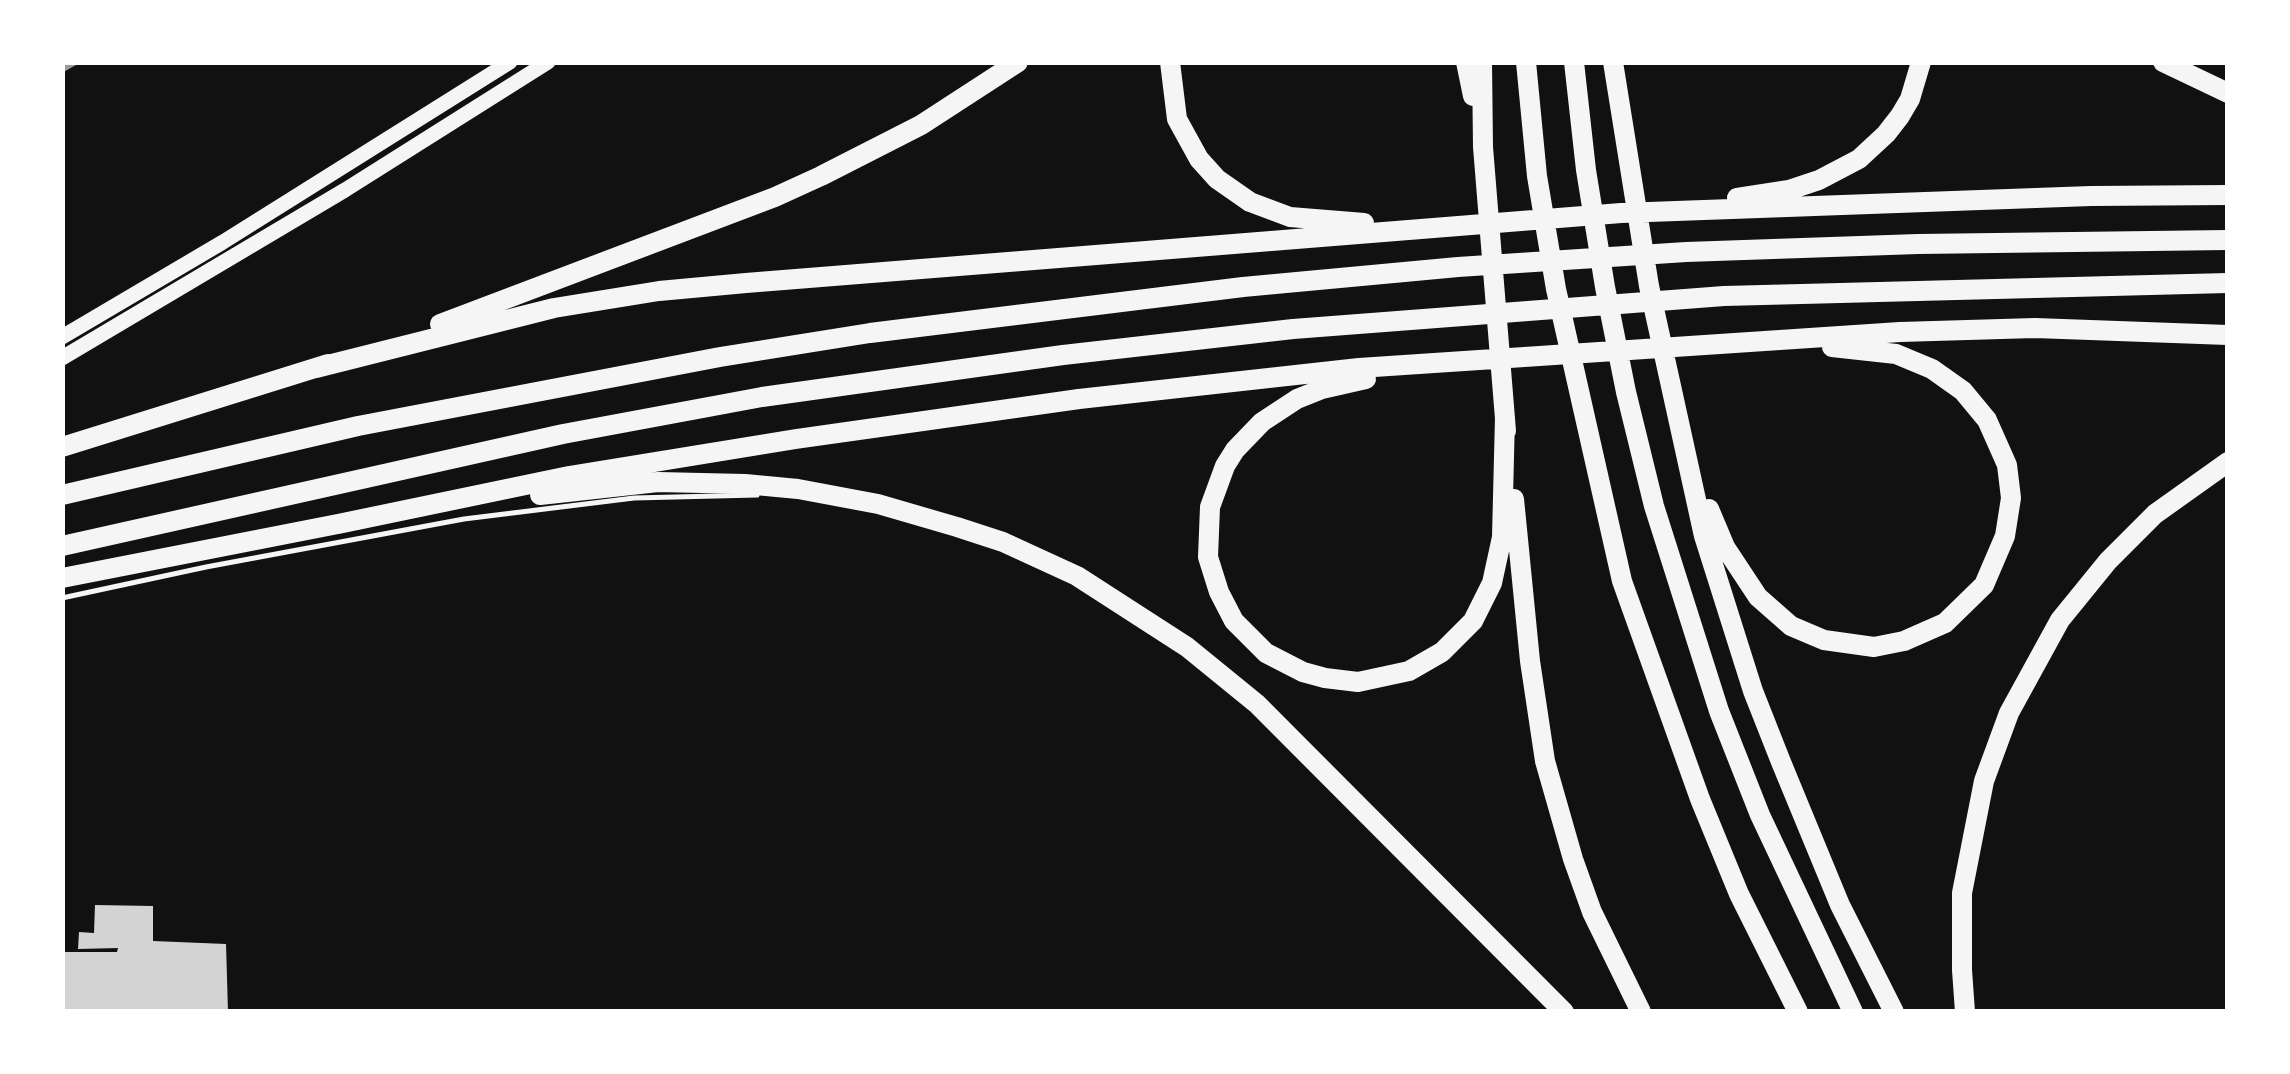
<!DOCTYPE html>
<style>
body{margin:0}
#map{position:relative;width:2290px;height:1074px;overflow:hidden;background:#111;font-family:Barlow,sans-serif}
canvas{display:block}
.frame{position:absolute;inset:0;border:65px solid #fff;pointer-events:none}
</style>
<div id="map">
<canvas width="2290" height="1074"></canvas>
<div class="frame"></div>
</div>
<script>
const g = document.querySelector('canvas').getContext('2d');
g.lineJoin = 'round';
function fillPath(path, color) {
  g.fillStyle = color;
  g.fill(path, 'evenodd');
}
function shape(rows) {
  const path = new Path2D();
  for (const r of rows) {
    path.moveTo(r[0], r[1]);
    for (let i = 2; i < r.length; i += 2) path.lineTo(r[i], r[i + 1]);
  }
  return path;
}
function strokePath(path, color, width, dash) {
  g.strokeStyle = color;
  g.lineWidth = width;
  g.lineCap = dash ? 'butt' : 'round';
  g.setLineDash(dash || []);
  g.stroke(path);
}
const building = shape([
 [95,905,153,906,153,941,226,944,228,1012,62,1012,62,952,117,952,118,948,78,949,79,932,94,933]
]);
const service = shape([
 [62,598,206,567,464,519,634,498,757,495]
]);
const secondary = shape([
 [62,337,223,242,510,62],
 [62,358,345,190,548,62]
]);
const motorway = shape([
 [1170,62,1177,119,1199,159,1217,179,1250,202,1290,217,1364,223],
 [1466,62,1473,96],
 [1482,62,1483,147,1506,431],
 [1526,62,1537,176,1556,289,1622,581,1700,799,1739,894,1798,1012],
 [1574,62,1586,170,1605,287,1626,392,1654,506,1719,711,1760,815,1853,1012],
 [1613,62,1649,286,1704,536,1753,691,1781,762,1840,905,1894,1012],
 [2163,62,2228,93],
 [1737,198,1789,190,1819,180,1859,159,1886,134,1900,116,1910,99,1921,62],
 [440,324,775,197,821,176,921,125,1018,62],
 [316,368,554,308,659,291,746,283,1621,213,2091,196,2228,195],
 [1366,379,1322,389,1297,399,1262,422,1235,450,1225,466,1210,507,1208,557,1219,592,1234,621,1266,653,1303,672,1325,678,1358,682,1409,671,1442,652,1473,621,1492,583,1502,537,1505,417],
 [62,447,328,364],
 [62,495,358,426,720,357,870,333,1243,287,1458,267,1686,252,1918,244,2228,240],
 [540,495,658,482,745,484,798,489,878,504,957,527,1003,542,1077,576,1187,647,1257,704,1564,1012],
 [1514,499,1530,661,1545,761,1573,859,1592,912,1641,1012],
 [1709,509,1725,547,1758,597,1791,626,1824,640,1874,647,1904,641,1945,623,1984,585,2005,536,2011,498,2007,465,1987,420,1963,391,1932,369,1896,354,1832,347],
 [338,524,569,476,796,439,1079,399,1359,368,1900,332,2035,328,2228,335],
 [62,546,563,434,762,397,1063,355,1293,329,1724,296,2228,283],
 [62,578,348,522],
 [1965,1012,1962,970,1962,893,1984,781,2009,713,2060,620,2108,561,2155,514,2228,462]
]);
const rail = shape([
 [62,70,76,62]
]);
fillPath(building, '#d3d3d3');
strokePath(service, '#f5f5f5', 5);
strokePath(secondary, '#f5f5f5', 15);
strokePath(motorway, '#f5f5f5', 20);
strokePath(rail, '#9a9a9a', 5);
</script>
